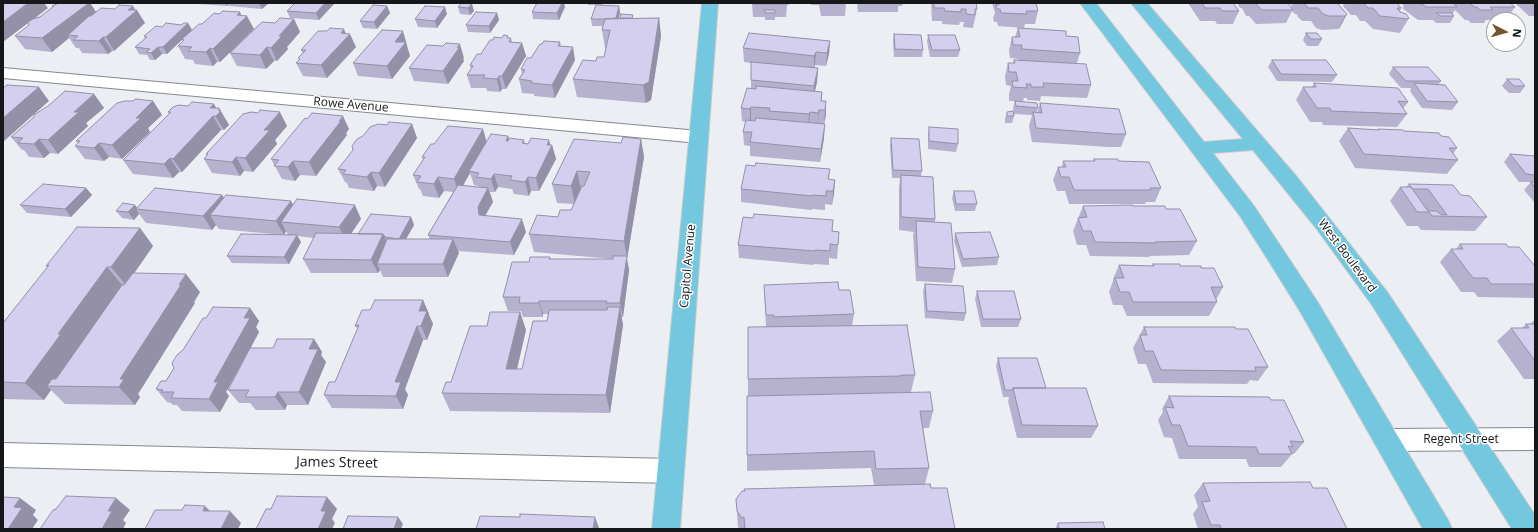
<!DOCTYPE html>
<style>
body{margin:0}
#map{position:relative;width:1538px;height:532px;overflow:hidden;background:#ebeef2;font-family:"Open Sans",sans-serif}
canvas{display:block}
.frame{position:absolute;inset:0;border:4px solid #161719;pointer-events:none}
.north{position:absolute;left:1486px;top:12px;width:40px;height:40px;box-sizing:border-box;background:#fff;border:1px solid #a2a2a3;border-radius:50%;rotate:96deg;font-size:11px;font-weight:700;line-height:16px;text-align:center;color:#161719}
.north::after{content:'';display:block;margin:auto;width:14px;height:18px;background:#735529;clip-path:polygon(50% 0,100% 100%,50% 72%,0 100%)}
</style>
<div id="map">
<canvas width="1538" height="532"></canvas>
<div class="frame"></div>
<div class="north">N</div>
</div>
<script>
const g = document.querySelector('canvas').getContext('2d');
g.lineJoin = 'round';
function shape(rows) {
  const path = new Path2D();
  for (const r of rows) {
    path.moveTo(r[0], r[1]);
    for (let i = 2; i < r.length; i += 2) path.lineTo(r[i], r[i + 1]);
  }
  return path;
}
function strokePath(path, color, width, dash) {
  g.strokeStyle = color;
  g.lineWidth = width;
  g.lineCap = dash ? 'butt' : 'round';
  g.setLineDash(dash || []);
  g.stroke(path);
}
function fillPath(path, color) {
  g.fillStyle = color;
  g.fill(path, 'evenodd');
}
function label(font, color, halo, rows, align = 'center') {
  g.font = font + ' "Open Sans",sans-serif';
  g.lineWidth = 3;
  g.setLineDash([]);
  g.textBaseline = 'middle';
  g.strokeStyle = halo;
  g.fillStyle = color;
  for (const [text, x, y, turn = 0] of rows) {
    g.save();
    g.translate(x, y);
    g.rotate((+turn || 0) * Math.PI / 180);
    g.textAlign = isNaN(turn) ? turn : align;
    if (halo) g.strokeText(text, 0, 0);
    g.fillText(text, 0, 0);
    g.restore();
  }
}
const minor = shape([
 [3,68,699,131,706,133,708,137,706,141,699,143,3,78,3,68],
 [1535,428,1535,450,1388,451,1379,448,1375,440,1379,432,1388,429,1535,428],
 [3,443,671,459,681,463,684,471,681,479,671,483,3,467,3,443]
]);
const major = shape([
 [702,3,718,3,680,529,652,529,702,3],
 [1080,3,1096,3,1204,142,1243,139,1131,3,1147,3,1297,177,1388,293,1535,515,1535,529,1512,529,1372,305,1316,228,1253,150,1213,153,1254,206,1317,301,1448,520,1452,529,1423,529,1301,313,1270,263,1240,216,1080,3]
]);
const wall = shape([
 [59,3,90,3,96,12,135,10,145,23,114,51,112,51,108,54,82,53,79,48,76,48,69,38,52,52,25,49,15,36,29,25,29,23,48,8,34,18,40,17,53,7,52,6],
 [184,3,269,3,262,9,229,6,228,5,227,6],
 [462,3,474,11,470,15,460,14,458,7],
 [588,3,602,3,602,5,588,5],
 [750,3,789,3,789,5,787,5,786,17,775,17,775,20,765,20,765,17,753,17,752,3],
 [811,3,846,3,845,16,821,16,819,5,811,5],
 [857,3,903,3,902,6,898,6,898,12,858,12],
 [931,3,976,3,977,9,973,28,963,27,964,22,960,22,959,25,942,24,942,21,932,21],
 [992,3,1036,3,1038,11,1035,24,1025,24,1024,28,998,26,997,22,994,22,993,18,995,13],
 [1188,3,1233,3,1239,11,1233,24,1217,24,1215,21,1200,21],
 [1239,3,1288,3,1291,8,1292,5,1290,3,1337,3,1347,14,1340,27,1338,29,1322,30,1316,28,1311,21,1302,21,1297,16,1298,15,1295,14,1292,11,1286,23,1256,24,1249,16,1246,16,1242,8,1240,8,1238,5],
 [1343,3,1397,3,1401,8,1400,11,1409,18,1400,33,1373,29,1365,21,1360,21,1356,15,1351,15,1343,6,1344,4],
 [1401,3,1510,3,1515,7,1506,20,1486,20,1484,23,1471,23,1468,20,1465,20,1455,10,1452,15,1454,16,1450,23,1436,23,1433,20,1418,20,1402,8,1404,6],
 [1515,3,1535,3,1535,16,1529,16],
 [334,4,319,20,290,18,287,11],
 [387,6,390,13,377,29,363,28,360,21],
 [619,6,620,13,619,18,633,15,633,18,659,18,661,36,651,100,646,103,577,97,573,79,596,61,604,57,606,48,605,48,602,30,603,26,592,26,591,19],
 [565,7,559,20,533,19,532,12],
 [240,12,241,16,254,29,220,62,217,62,213,66,195,64,193,60,185,59,178,46,183,41,182,40,167,54,162,54,155,60,150,60,147,55,139,54,135,47,145,39,144,36,162,27,181,25,188,23,192,30,219,14],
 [497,13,499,20,490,33,468,32,466,25],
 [447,14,437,28,418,27,415,19],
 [294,19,300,32,287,47,288,49,277,61,274,61,266,69,237,66,230,53,275,23],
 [1018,28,1066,36,1080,53,1077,63,1091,85,1087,98,1041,96,1040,101,1027,100,1027,98,1024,98,1023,101,1009,101,1009,94,1011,86,1006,85,1005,76,1008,63,1013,63,1014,60,1018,60,1018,59,1010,58,1009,50,1012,37,1015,37],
 [345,33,356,47,327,78,303,76,296,63,299,60,298,58,303,54,301,50],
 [1306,33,1322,39,1318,46,1307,46,1303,40],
 [894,34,923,50,922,57,894,57,893,41],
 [928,35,960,50,958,57,930,57,927,42],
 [509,38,511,38,512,42,522,43,526,56,506,89,502,89,500,92,487,91,486,88,471,88,467,75,471,69,470,65,481,54,493,40],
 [830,41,829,54,826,66,815,65,814,68,818,68,817,82,815,91,822,92,822,101,826,101,826,115,824,124,824,138,820,162,750,156,750,146,744,145,743,132,746,122,742,121,741,108,751,88,751,63,744,62,743,48],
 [560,42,561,46,575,60,555,98,534,96,534,94,522,93,519,79,522,74,521,69,531,58,542,44],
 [407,45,407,46,410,56,392,79,358,76,353,63],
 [464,58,463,59,464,61,448,84,414,81,409,68],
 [1272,60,1337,75,1332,82,1277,81,1268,67],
 [1393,67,1441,81,1438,85,1458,102,1452,110,1422,108,1410,91,1411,88,1401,88,1389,74],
 [1507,79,1525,86,1520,93,1509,93,1502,86],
 [1314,83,1408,102,1403,109,1407,114,1397,127,1323,125,1322,122,1310,122,1296,100,1303,87,1312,87],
 [94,94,104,108,86,123,88,126,58,154,50,153,44,158,29,157,24,150,22,150,11,137],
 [133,101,153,101,162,115,148,128,150,132,122,159,109,157,104,161,85,159,75,146,78,143,76,141],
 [1015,101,1038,108,1036,113,1037,113,1040,103,1126,134,1121,147,1109,147,1032,142,1029,126,1032,115,1014,114,1013,108],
 [216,108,219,108,229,125,224,130,221,130,182,172,179,172,173,178,133,174,123,160,169,114,168,112],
 [1007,112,1014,116,1012,123,1005,123,1005,119],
 [412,124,417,138,385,187,377,186,374,191,349,188,347,183,345,182,338,169,387,125],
 [287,126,275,140,277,144,253,172,244,171,240,176,212,173,204,159,207,156,206,154],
 [929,127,958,144,956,152,928,149,928,134],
 [1348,128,1377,130,1378,129,1441,136,1457,148,1453,154,1458,160,1447,174,1355,168,1339,141],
 [349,129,346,133,347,135,316,176,300,175,295,181,282,179,271,159],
 [508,136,509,139,524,140,525,143,552,145,556,159,539,191,531,191,529,196,514,194,512,189,498,187,495,192,490,192,493,202,485,216,526,232,514,255,458,251,459,253,448,277,383,277,380,270,378,273,311,273,303,259,314,238,297,236,301,242,289,264,232,263,227,256,288,235,286,231,284,235,219,229,216,225,212,230,146,223,139,214,134,220,122,218,116,211,222,195,224,198,291,201,293,205,361,219,351,234,358,234,411,217,414,225,406,239,430,239,428,235,453,192,444,191,439,198,423,196,420,189,419,189,413,175,423,160,422,157],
 [470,173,474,185,479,186,479,187,463,185],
 [891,138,922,171,921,176,935,219,935,222,955,269,952,283,916,281,913,235,914,232,899,230,899,189,900,178,892,178,890,146],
 [641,139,644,157,627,259,629,270,623,317,621,317,623,325,610,413,450,411,442,393,451,382,487,326,520,312,526,330,517,369,522,369,547,321,548,314,543,314,543,317,523,317,521,311,508,311,503,297,529,262,550,257,551,259,613,259,534,252,529,234,558,217,571,210,574,204,557,203,552,184,621,143],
 [1510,154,1535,156,1535,203,1524,190,1531,182,1519,182,1504,162],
 [1094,159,1118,161,1161,188,1155,202,1146,202,1145,204,1069,204,1065,191,1057,191,1053,180,1058,167,1062,167,1063,161,1093,161],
 [755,166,830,169,829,179,835,180,832,205,825,204,825,210,812,209,811,210,741,202,741,189],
 [1409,184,1461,195,1487,217,1475,231,1421,230,1418,226,1407,226,1390,201,1400,187,1406,187],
 [86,188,92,195,71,217,27,213,20,205],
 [954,191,977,204,975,211,955,211,952,198],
 [1083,206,1134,206,1166,209,1197,241,1189,255,1150,256,1149,257,1090,256,1086,245,1077,245,1073,231],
 [140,228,153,246,134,273,200,292,194,302,195,303,138,394,140,397,135,405,65,404,51,390,44,400,3,399,3,323,48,267,46,266],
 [122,285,124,285,76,350],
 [832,231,839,232,837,259,829,258,829,265,814,264,814,265,739,258,738,245],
 [955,233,999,257,997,265,962,267,954,241],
 [1460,244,1508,247,1535,266,1535,298,1478,297,1474,292,1461,292,1440,262,1451,249,1456,249],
 [1153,264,1201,268,1223,287,1216,300,1217,302,1209,316,1127,316,1122,305,1113,305,1109,292,1113,281,1113,279,1119,265,1152,266],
 [925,284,966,313,964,321,925,318,923,291],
 [764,285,839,290,854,314,852,326,915,375,911,392,898,392,898,393,933,411,929,428,923,428,929,468,925,484,931,488,955,529,740,529,738,527,736,499,874,485,871,468,747,471,747,455,748,396,748,379,766,327],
 [977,291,1021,319,1018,327,981,327,975,299],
 [423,300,429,314,429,315,433,324,427,340,423,340,405,389,408,395,403,409,332,408,324,395,335,382,358,329,355,326,370,310],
 [250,308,259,321,256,327,259,332,251,348,273,348,314,339,322,352,321,355,326,362,308,405,287,405,285,410,256,410,250,403,239,403,228,390,247,353,226,392,229,396,220,412,182,411,177,405,173,405,171,403,167,402,156,389,166,381,174,368,183,350,206,318],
 [1535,320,1535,379,1524,379,1497,341,1511,328,1522,328,1526,324,1532,324,1531,323],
 [1144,327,1236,329,1268,367,1258,381,1250,380,1247,384,1153,383,1146,364,1138,364,1133,348],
 [998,358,1046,388,1098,426,1091,438,1017,438,1008,401,1009,397,1003,397,996,366],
 [1169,396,1271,400,1304,442,1294,454,1292,454,1281,467,1249,467,1246,459,1179,459,1172,438,1164,437,1158,420,1163,412,1162,409],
 [1203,483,1313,488,1347,529,1198,529,1193,514,1198,507,1194,495],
 [1058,523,1105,529,1055,529]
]);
const shadedWall = shape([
 [28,3,44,3,48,8,3,42,3,22],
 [89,3,90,3,98,15,68,35,69,38,52,52,42,38],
 [225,3,227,3,228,5,227,6],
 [259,3,269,3,262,9],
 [325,3,333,3,334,4,319,20,316,13],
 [562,3,564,3,565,7,559,20,557,13],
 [472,4,474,11,470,15,468,8],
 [133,6,136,11,137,10,145,23,114,51,106,37,128,10],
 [387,6,390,13,377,29,374,22],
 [619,6,620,13,616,27,615,19],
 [445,7,447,14,437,28,435,21],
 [240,12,243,20,247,16,254,29,220,62,213,49,237,15],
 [497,13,499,20,490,33,489,26],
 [1347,14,1340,27,1338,29,1345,16],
 [659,18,661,36,651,100,646,103,643,85],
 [294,19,300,32,287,47,288,49,277,61,271,48,279,36],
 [188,23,192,30,167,54,163,47],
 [344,29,347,37,350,34,356,47,327,78,321,65,341,33],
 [403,31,407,45,407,46,410,56,392,79,387,66,395,42],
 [103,37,112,51,108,54,99,41],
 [830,41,829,54,826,66,827,53],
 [522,43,526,56,506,89,502,76],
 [460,44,464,58,463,59,464,61,448,84,443,71],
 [158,47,162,54,155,60,151,53],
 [267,47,274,61,266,69,260,55],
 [573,47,575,60,555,98,552,85],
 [210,48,217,62,213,66,206,52],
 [816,52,815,65,814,69,814,56],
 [818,68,817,82,813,99,814,86],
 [499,76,502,89,500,92,497,79],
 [39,87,49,101,3,142,3,118],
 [94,94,104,108,86,123,88,126,58,154,48,140,74,112],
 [153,101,162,115,148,128,150,132,122,159,112,145,136,118],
 [826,101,826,115,824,124,825,110],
 [214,104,219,113,219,108,229,125,224,130,210,108],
 [751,107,751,120,750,122,750,109],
 [819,110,818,123,818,126,818,113],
 [280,112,287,126,275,140,277,144,253,172,245,158,264,130],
 [810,112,809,125,808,128,809,114],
 [213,116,221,130,182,172,173,159],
 [343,116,349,129,346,133,347,135,316,176,309,162],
 [412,124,417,138,385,187,379,173],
 [825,124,824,138,820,162,821,149],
 [483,129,487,143,469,171,470,173,459,193,454,179],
 [508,136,512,150,506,141],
 [39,139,50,153,44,158,34,144],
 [641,139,644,157,627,259,629,270,623,317,620,303,627,257,624,241],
 [549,140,551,147,552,145,556,159,539,191,536,178,547,145],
 [99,143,109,157,104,161,94,148],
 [236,157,244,171,240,176,232,162],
 [170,158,179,172,173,178,164,164],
 [293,161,300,175,295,181,288,167],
 [577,171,581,190,575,204,571,186],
 [371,172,377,186,374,191,367,177],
 [494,174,498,187,495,192,491,179],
 [438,177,444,191,439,198,434,184],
 [528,177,531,191,529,196,525,182],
 [835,180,834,194,832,205,833,191],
 [86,188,92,195,71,217,65,209],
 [488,188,493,202,482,221,479,215,478,207],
 [222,195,231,208,210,215,216,225,212,230,203,216],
 [291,201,298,214,281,222,286,231,284,235,276,221],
 [135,205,138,209,136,209,139,214,134,220,128,212],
 [355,205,361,219,346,241,339,227],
 [411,217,414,225,402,246,399,239],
 [522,219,526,232,514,255,510,242],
 [140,228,153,246,126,285,111,267],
 [383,234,389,247,377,264,380,270,378,273,371,260],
 [297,235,301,242,289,264,284,257],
 [453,239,459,253,448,277,443,264],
 [107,267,122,285,54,386,47,386,51,390,44,400,25,383,58,334],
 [186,274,200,292,194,302,195,303,138,394,140,397,135,405,119,387,120,379],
 [423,300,429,314,429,315,433,324,427,340,421,326,419,311],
 [539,301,543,314,543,317,539,303],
 [620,307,623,325,610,413,606,395],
 [250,308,259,321,256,327,259,332,226,392,229,396,220,412,209,399,214,382,244,318],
 [520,312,526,330,513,386,506,369],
 [417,326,423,340,405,389,408,395,403,409,396,396,395,382],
 [314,339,322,352,321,355,326,362,308,405,299,392,309,349],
 [278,392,287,405,285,410,275,397],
 [327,497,337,509,332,519,335,523,332,529,318,529,321,511],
 [20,498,36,510,33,515,38,520,32,529,8,529,14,507],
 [116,498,130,510,123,520,126,523,123,529,102,529,108,511],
 [205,506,217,518,203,511],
 [230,511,241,523,238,529,221,529],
 [398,517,403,524,401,529,394,529],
 [595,517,599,528,599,529,593,529]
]);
const building = shape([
 [3,3,28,3,3,22,3,3],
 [59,3,89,3,42,38,15,36,29,25,28,22,33,19,40,17,54,6,52,6,59,3],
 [295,3,325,3,316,13,287,11,295,3],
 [462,3,463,3,472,4,468,8,458,7,462,3],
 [537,3,562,3,557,13,532,12,537,3],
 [752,3,787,3,787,4,752,4,752,3],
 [934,3,976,3,977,9,975,9,975,15,966,14,966,9,961,9,961,12,945,11,944,8,934,8,934,3],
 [998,3,1036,3,1038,11,1026,11,1027,14,1001,13,1000,9,997,9,996,5,999,5,998,3],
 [1202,3,1233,3,1239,11,1222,11,1220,8,1205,8,1202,3],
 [1255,3,1288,3,1293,10,1262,10,1255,3],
 [1304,3,1337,3,1347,14,1345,16,1329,16,1323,14,1318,8,1308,8,1304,3],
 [1363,3,1397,3,1401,8,1397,8,1400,12,1406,14,1409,18,1408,19,1380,16,1373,8,1368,8,1363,3],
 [1420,3,1453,3,1457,7,1426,7,1420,3],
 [1470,3,1510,3,1515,7,1490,7,1493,10,1480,10,1477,7,1474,7,1470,3],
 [119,5,133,6,128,10,137,10,106,37,103,37,99,41,73,40,78,36,68,35,89,16,91,16,101,8,115,9,119,5],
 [373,5,387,6,374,22,360,21,373,5],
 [596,5,619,6,616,18,605,19,591,19,596,5],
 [425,6,445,7,435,21,415,19,425,6],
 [765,10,775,10,775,13,765,13,765,10],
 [223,11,240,12,237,15,247,16,213,49,210,48,206,52,188,51,192,47,178,46,184,40,182,39,199,24,202,24,214,13,219,14,223,11],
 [476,12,497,13,489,26,466,25,476,12],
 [1437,13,1451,13,1454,16,1440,16,1437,13],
 [621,14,633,15,632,18,620,18,621,14],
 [280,18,294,19,279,36,282,36,271,48,267,47,260,55,230,53,262,22,275,23,280,18],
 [659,18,649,82,643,85,573,79,583,60,596,61,597,57,604,57,610,30,602,30,605,19,659,18],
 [166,23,181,25,184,23,188,23,163,47,158,47,151,53,146,52,150,49,135,47,147,37,144,36,156,26,162,27,166,23],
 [330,28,344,29,341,33,350,34,321,65,296,63,300,59,298,58,306,50,301,50,318,31,327,31,330,28],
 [1018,28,1066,31,1066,36,1078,37,1080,53,1021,49,1022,45,1013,45,1012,37,1020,37,1018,28],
 [382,30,403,31,395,42,406,42,387,66,353,63,382,30],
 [749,33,830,41,827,53,816,52,814,56,743,48,749,33],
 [1306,33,1317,33,1322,39,1311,39,1306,33],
 [894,34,921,35,923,50,895,49,894,34],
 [504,35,508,36,507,38,511,38,509,42,522,43,502,76,499,76,497,79,483,78,485,75,467,75,473,66,470,65,477,54,481,54,490,40,493,40,494,37,502,38,504,35],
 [928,35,955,35,960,50,932,50,928,35],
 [544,41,560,42,558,46,573,47,552,85,531,83,532,81,519,79,525,70,521,69,527,58,531,58,540,44,542,44,544,41],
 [446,43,460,44,457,47,459,48,443,71,409,68,427,45,443,46,446,43],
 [1014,60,1086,64,1091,85,1043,83,1044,87,1031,87,1031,84,1026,84,1027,88,1013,87,1012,81,1018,81,1016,72,1009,72,1008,63,1015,63,1014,60],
 [1272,60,1326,60,1337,75,1281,74,1272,60],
 [751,62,818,68,814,86,751,80,751,62],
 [1393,67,1428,67,1441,81,1406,81,1393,67],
 [1507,79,1519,79,1525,86,1514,86,1507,79],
 [1314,83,1398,88,1408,102,1398,101,1407,114,1331,111,1330,108,1317,108,1303,87,1316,87,1314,83],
 [1414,83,1445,85,1458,102,1427,101,1414,83],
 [7,85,39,87,3,118,3,88,7,85],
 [756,86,822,92,821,101,826,101,825,110,819,110,818,113,810,112,809,114,769,111,770,108,751,107,750,109,741,108,747,88,756,89,756,86],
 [65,91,94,94,74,112,79,112,48,140,39,139,34,144,18,143,23,138,11,137,34,117,34,115,48,106,65,91],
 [136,99,153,101,136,118,141,118,112,145,99,143,94,148,75,146,80,141,76,141,117,103,125,101,133,101,136,99],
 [1015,101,1037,103,1038,108,1016,106,1015,101],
 [192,102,214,104,210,108,219,108,219,111,221,111,216,116,213,116,173,159,170,158,164,164,123,160,171,112,168,112,173,107,179,105,188,106,192,102],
 [1040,103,1119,109,1126,134,1114,134,1036,128,1033,112,1042,113,1040,103],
 [260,110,280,112,264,130,270,130,245,158,236,157,232,162,204,159,208,154,206,154,243,114,251,112,258,113,260,110],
 [1013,111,1014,116,1007,116,1007,112,1013,111],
 [312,113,343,116,339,121,341,121,309,162,293,161,288,167,274,166,279,160,271,159,305,118,307,119,312,113],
 [756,118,825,124,821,149,750,142,752,132,743,132,746,120,755,121,756,118],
 [389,122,412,124,379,173,371,172,367,177,343,174,346,170,338,169,353,150,352,146,357,139,363,136,370,127,378,124,387,125,389,122],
 [448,126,483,129,454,179,438,177,434,184,417,182,421,176,413,175,425,157,422,157,431,144,434,144,448,126],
 [929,127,958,129,958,144,929,141,929,127],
 [1348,128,1379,130,1378,129,1403,130,1404,131,1439,133,1441,136,1449,137,1457,148,1449,148,1458,160,1364,154,1348,128],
 [491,134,508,136,506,141,508,141,509,138,524,140,522,143,528,144,531,138,549,140,547,145,552,145,536,178,528,177,525,182,510,180,512,176,494,174,491,179,476,177,479,173,469,171,491,134],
 [623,137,641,139,624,241,529,234,537,215,558,217,560,210,571,210,582,186,584,186,590,172,577,171,571,186,552,184,574,139,621,143,623,137],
 [891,138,919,139,922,171,893,170,891,138],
 [1510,154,1535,156,1535,175,1526,174,1510,154],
 [1094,159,1118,159,1118,161,1149,162,1161,188,1150,188,1151,190,1074,190,1069,177,1061,177,1058,167,1066,167,1063,161,1095,161,1094,159],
 [756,163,830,169,828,179,835,180,833,191,826,191,826,196,812,195,812,196,741,189,746,165,755,166,756,163],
 [901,175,933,177,935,219,901,217,901,175],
 [1531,182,1535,182,1535,188,1531,182],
 [43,184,86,188,65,209,20,205,43,184],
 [1409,184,1453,185,1461,195,1470,196,1487,217,1432,216,1429,212,1417,212,1400,187,1411,187,1428,211,1437,211,1440,214,1447,215,1428,189,1412,189,1409,184],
 [458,185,488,188,478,207,479,215,522,219,510,242,428,235,458,185],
 [155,188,222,195,203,216,136,209,155,188],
 [954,191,974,191,977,204,956,204,954,191],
 [226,195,291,201,276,221,210,215,226,195],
 [297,199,355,205,339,227,281,222,297,199],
 [123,203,135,205,128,212,116,211,123,203],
 [1131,205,1134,206,1165,206,1166,209,1180,209,1197,241,1155,242,1155,243,1095,242,1091,231,1083,231,1078,218,1087,217,1083,206,1131,205],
 [371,214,411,217,399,239,385,237,383,234,358,234,371,214],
 [754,214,833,220,832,231,839,232,838,245,830,244,830,251,815,250,815,251,738,245,743,217,753,218,754,214],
 [916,221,951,223,955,269,918,267,916,221],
 [77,227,140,228,111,267,107,267,58,334,61,334,25,383,3,382,3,323,49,265,46,266,77,227],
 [990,232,999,257,963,259,955,233,990,232],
 [316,233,383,234,371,260,303,259,316,233],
 [241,234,297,235,284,257,227,256,241,234],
 [387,239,453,239,443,264,377,264,387,239],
 [1460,244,1506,244,1508,247,1519,247,1535,266,1535,284,1491,284,1487,278,1473,278,1451,249,1463,249,1460,244],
 [613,256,627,256,620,303,606,303,607,301,539,301,539,303,519,303,520,297,503,297,512,262,529,262,530,257,550,257,549,259,613,259,613,256],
 [1153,264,1180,264,1180,266,1201,266,1201,268,1214,268,1223,287,1211,287,1217,302,1133,302,1129,292,1120,292,1115,278,1124,278,1119,265,1154,266,1153,264],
 [133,273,186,274,179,285,181,285,120,379,124,379,119,387,47,386,52,379,56,379,122,285,124,285,133,273],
 [838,282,839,290,850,290,854,314,774,317,774,315,766,315,764,285,838,282],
 [925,284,963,286,966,313,927,311,925,284],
 [977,291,1014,291,1021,319,983,319,977,291],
 [375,300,423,300,419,311,427,311,421,326,417,326,395,382,401,382,396,396,324,395,329,382,335,382,359,325,355,326,362,310,370,310,375,300],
 [213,307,250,308,244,318,250,318,214,382,218,382,209,399,171,398,174,392,161,392,163,390,156,389,161,381,166,381,174,368,172,363,177,355,183,350,203,318,206,318,213,307],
 [608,307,620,307,606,395,442,393,446,382,451,382,470,326,487,326,490,312,520,312,506,369,522,369,533,321,547,321,549,310,607,310,608,307],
 [1526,324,1535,324,1535,361,1511,328,1529,328,1526,324],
 [907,325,915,375,901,375,901,376,748,379,748,327,907,325],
 [1144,327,1235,327,1236,329,1248,329,1268,367,1255,367,1256,371,1161,370,1153,351,1145,351,1140,335,1147,335,1144,327],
 [277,339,314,339,309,349,318,349,299,392,278,392,275,397,245,397,249,390,228,390,250,348,273,348,277,339],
 [998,358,1037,358,1046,388,1013,388,1012,390,1005,390,998,358],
 [1013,388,1086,388,1098,426,1022,425,1013,388],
 [930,392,933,411,920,411,929,468,876,469,874,451,747,455,747,396,930,392],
 [1169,396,1269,397,1271,400,1284,400,1304,442,1290,441,1293,447,1288,446,1292,454,1259,454,1256,447,1188,446,1180,425,1172,425,1165,407,1174,408,1169,396],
 [1310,482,1313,488,1327,488,1347,529,1221,529,1220,525,1211,525,1202,502,1210,501,1203,483,1310,482],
 [930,484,931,488,947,488,955,529,745,529,744,517,742,518,737,511,736,499,742,491,745,491,744,489,930,484],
 [66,496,116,498,108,511,112,511,102,529,40,529,53,510,56,509,66,496],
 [277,496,327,497,321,511,326,511,318,529,256,529,266,509,271,509,277,496],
 [3,497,20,498,14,507,22,508,8,529,3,529,3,497],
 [185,505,205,506,203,511,230,511,221,529,145,529,155,510,182,510,185,505],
 [520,514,595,517,593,529,476,529,480,516,520,517,520,514],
 [348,516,398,517,394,529,343,529,348,516],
 [1103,522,1105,529,1059,529,1058,523,1103,522]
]);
const streetNames = [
 ["Rowe Avenue",351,105,5],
 ["West Boulevard",1347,256,53],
 ["Capitol Avenue",688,266,-85],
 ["Regent Street",1461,440]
];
const nearStreetnames = [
 ["James Street",337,463,1]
];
strokePath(minor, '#85888c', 2);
strokePath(major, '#ccc', 2);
fillPath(minor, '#fff');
fillPath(major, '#73c7df');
fillPath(wall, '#b6b1ce');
fillPath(shadedWall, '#9490a7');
fillPath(building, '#d4ceef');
strokePath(building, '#9490a7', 1);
label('12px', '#161719', '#fff', streetNames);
label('14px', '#161719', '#fff', nearStreetnames);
</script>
